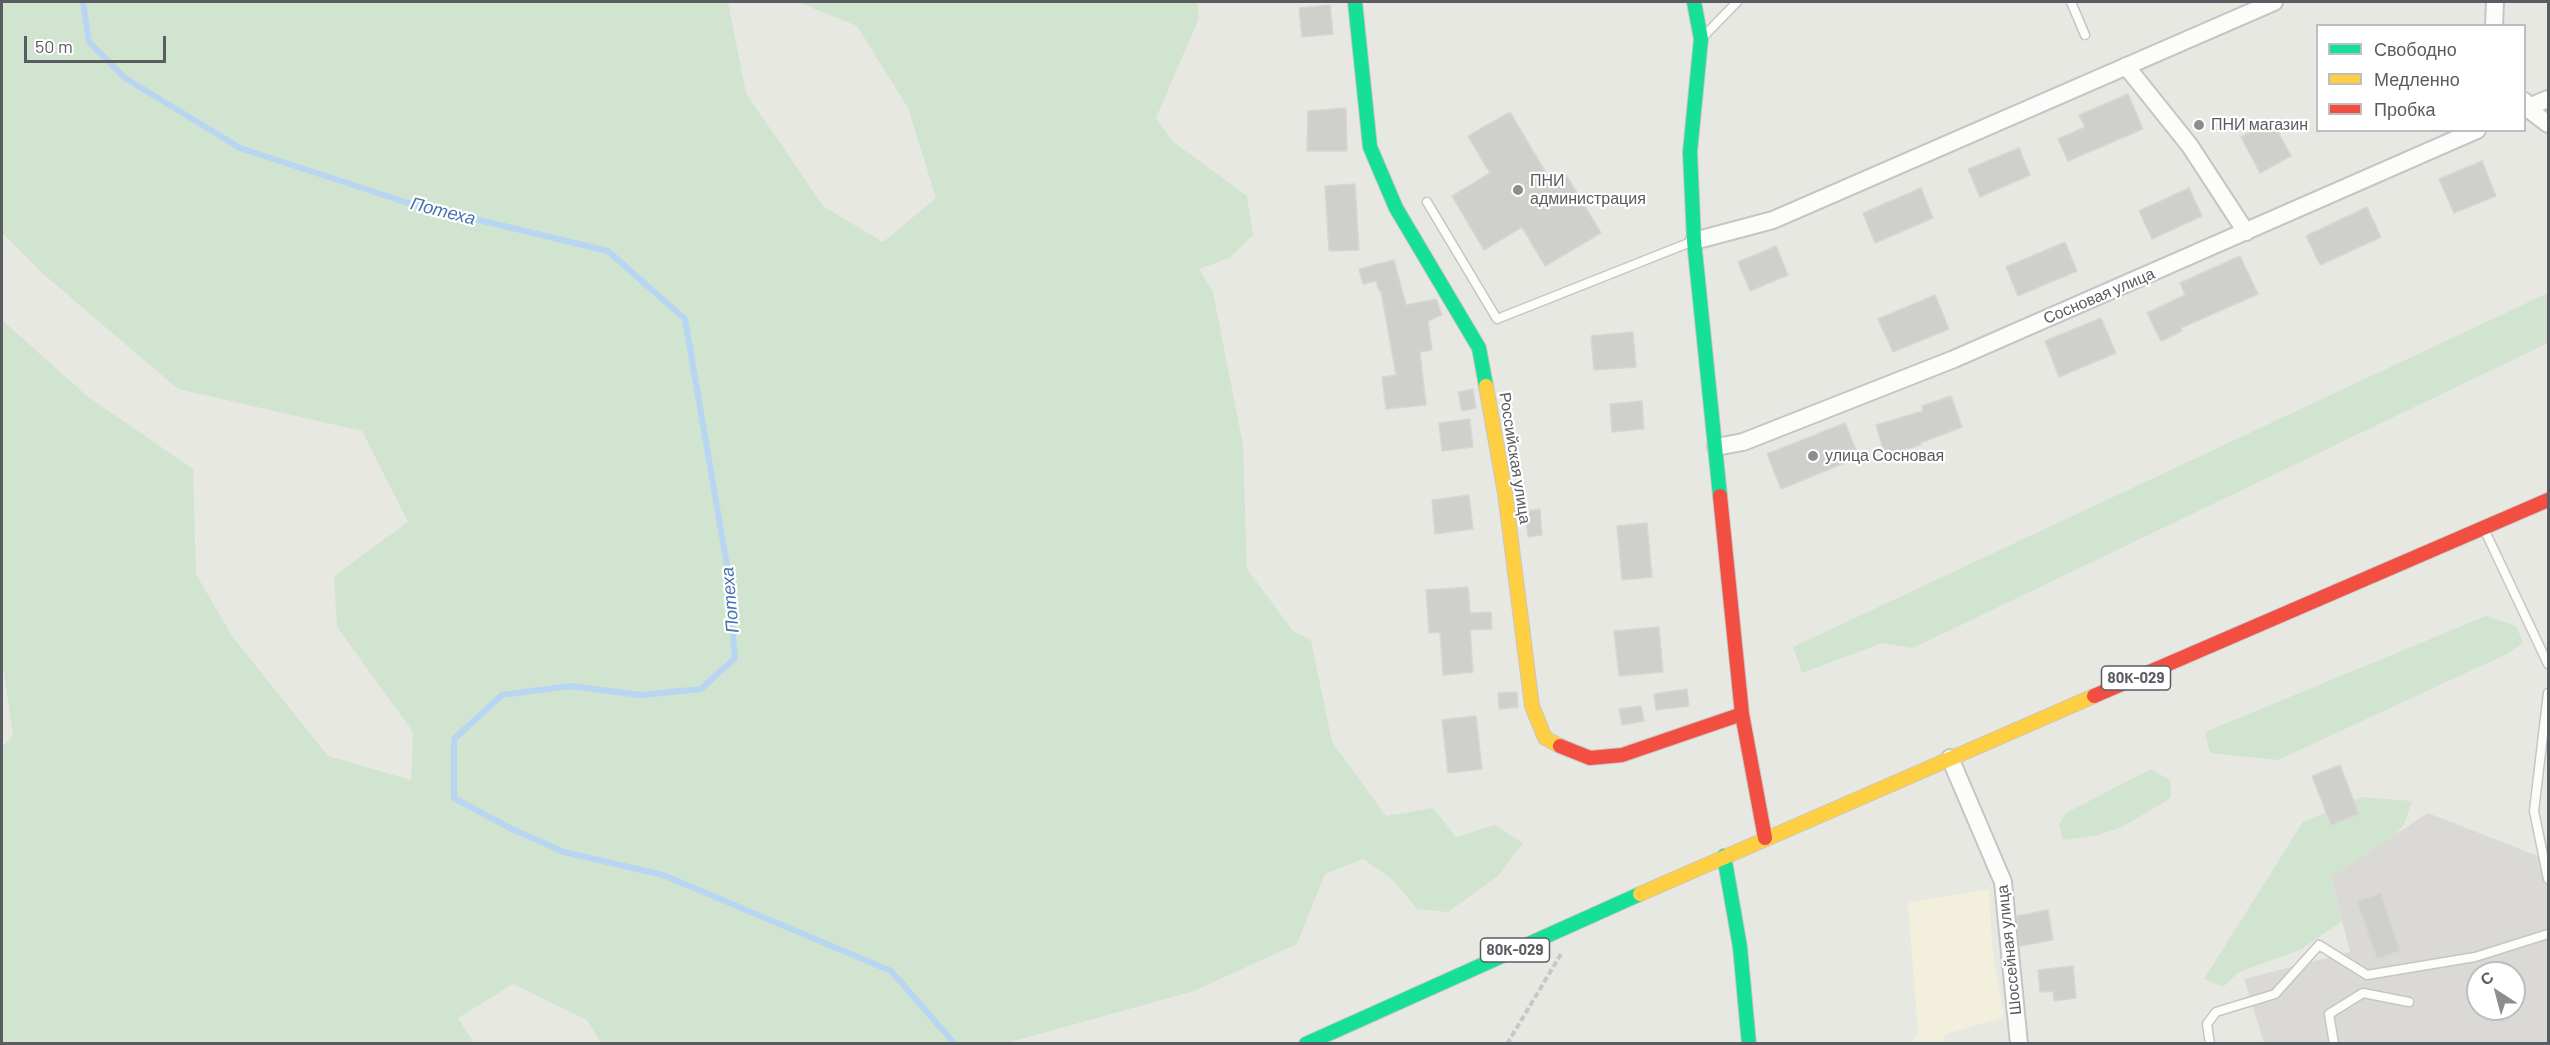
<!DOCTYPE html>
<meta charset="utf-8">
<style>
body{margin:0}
#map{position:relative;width:2550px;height:1045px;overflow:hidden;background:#e8e8e3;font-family:Barlow,sans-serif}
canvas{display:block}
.frame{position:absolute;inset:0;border:3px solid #595c60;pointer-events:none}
.legend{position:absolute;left:2316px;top:24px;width:210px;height:108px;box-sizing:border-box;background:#fff;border:2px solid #bdbebf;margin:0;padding:8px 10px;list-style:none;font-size:18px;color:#595c60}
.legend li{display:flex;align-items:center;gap:12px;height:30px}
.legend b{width:30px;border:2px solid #bdbebf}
.north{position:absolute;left:2466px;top:961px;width:60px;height:60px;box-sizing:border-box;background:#fff;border:2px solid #bdbebf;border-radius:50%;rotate:324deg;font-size:16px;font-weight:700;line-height:24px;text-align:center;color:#595c60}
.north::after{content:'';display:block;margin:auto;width:21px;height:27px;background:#8b8d8e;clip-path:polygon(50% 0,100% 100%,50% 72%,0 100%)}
.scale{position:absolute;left:24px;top:36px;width:142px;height:27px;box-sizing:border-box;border:3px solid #595c60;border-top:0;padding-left:8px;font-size:18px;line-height:21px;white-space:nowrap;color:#595c60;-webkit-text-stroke:4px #fff;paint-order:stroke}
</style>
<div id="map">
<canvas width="2550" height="1045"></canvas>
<div class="frame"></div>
<ul class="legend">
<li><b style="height:8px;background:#16e098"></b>Свободно</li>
<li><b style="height:8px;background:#ffcf43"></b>Медленно</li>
<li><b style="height:8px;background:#f24e42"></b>Пробка</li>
</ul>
<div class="north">С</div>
<div class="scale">50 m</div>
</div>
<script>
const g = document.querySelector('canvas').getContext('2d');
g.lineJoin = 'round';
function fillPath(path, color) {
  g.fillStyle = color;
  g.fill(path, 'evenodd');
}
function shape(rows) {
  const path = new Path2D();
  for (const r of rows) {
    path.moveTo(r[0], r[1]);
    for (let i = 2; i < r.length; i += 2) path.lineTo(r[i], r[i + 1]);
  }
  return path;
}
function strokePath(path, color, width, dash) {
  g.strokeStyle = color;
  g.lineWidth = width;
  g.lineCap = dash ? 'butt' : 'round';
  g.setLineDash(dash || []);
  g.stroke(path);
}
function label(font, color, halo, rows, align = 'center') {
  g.font = font + ' Barlow,sans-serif';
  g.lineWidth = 4.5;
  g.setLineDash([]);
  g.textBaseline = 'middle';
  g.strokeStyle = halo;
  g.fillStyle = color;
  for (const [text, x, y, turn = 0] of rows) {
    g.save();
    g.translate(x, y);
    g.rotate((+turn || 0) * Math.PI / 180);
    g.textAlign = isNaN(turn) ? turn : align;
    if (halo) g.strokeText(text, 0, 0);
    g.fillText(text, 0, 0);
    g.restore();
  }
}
const commercial = shape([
 [1989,889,1992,947,2004,1017,1943,1035,1944,1043,1911,1043,1918,1032,1908,903]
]);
const industrial = shape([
 [2428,813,2548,860,2548,1043,2264,1043,2244,979,2350,952,2331,877],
 [2478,973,2514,973,2514,1009,2478,1009]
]);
const green = shape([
 [2,2,728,2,746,93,823,206,883,242,936,198,908,108,857,26,797,2,1197,2,1199,18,1156,118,1172,141,1247,196,1253,235,1229,258,1199,269,1213,292,1243,445,1247,569,1293,631,1311,640,1332,742,1386,816,1433,808,1456,837,1495,825,1523,843,1498,876,1448,912,1417,909,1393,880,1363,859,1325,874,1297,944,1194,991,1007,1043,601,1043,587,1020,513,984,458,1018,474,1043,2,1043,2,747,13,735,2,659,2,320,87,396,193,469,196,574,232,636,328,756,411,780,413,732,337,627,334,576,408,522,362,431,178,389,42,273,2,233],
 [2548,293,2548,343,1913,648,1882,643,1802,673,1793,647],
 [2486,616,2516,626,2523,642,2509,653,2278,760,2210,753,2205,732],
 [2151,769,2170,780,2171,798,2122,827,2095,836,2063,840,2059,825,2066,813],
 [2362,797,2412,801,2404,825,2394,836,2331,877,2342,921,2300,950,2239,972,2223,987,2204,979,2303,822]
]);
const stream = shape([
 [83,2,89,42,125,78,240,148,408,203,608,251,685,319,727,566,735,658,701,689,641,695,569,686,502,695,454,739,454,798,512,829,564,852,663,875,891,971,955,1044]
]);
const building = shape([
 [1330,5,1333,34,1302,37,1299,8,1330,5],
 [2128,94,2143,129,2068,161,2058,139,2085,127,2079,115,2128,94],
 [1346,108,1347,151,1307,151,1308,111,1346,108],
 [1510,112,1553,185,1567,176,1601,233,1545,266,1522,227,1484,250,1452,196,1490,173,1468,136,1510,112],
 [2272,120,2291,156,2260,173,2241,137,2272,120],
 [2019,148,2030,175,1980,197,1968,169,2019,148],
 [2482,161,2496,196,2454,213,2439,179,2482,161],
 [1355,184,1359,250,1329,251,1325,186,1355,184],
 [1921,188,1933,218,1875,243,1863,213,1921,188],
 [2189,188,2202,216,2152,239,2139,211,2189,188],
 [2367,207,2381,237,2320,265,2306,236,2367,207],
 [2065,242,2077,271,2018,296,2006,267,2065,242],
 [1776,246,1788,275,1750,291,1738,262,1776,246],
 [2240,256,2258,294,2181,328,2182,331,2161,341,2147,313,2185,295,2180,283,2240,256],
 [1394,260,1406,305,1436,299,1442,315,1428,321,1432,350,1420,352,1426,405,1386,409,1382,377,1396,375,1381,291,1379,291,1376,281,1363,284,1359,269,1394,260],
 [1935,295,1949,329,1893,352,1878,319,1935,295],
 [2101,318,2116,353,2059,377,2045,341,2101,318],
 [1633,332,1636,367,1594,370,1591,336,1633,332],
 [1473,389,1476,408,1462,411,1458,392,1473,389],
 [1951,396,1962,427,1920,443,1921,445,1885,455,1876,425,1923,411,1922,406,1951,396],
 [1642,401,1644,429,1612,432,1610,404,1642,401],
 [1470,419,1473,447,1442,451,1439,423,1470,419],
 [1845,423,1859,457,1781,489,1767,454,1845,423],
 [1469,495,1473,529,1435,534,1432,500,1469,495],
 [1540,509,1542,535,1528,537,1525,511,1540,509],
 [1647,523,1652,577,1622,580,1617,526,1647,523],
 [1468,587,1470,613,1491,612,1492,629,1470,630,1473,672,1443,675,1440,632,1429,633,1426,590,1468,587],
 [1659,627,1663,672,1619,676,1614,631,1659,627],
 [1687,689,1689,706,1656,710,1654,694,1687,689],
 [1517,692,1518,707,1499,709,1498,693,1517,692],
 [1641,706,1644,721,1622,725,1619,709,1641,706],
 [1476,716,1482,769,1448,773,1442,720,1476,716],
 [2340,765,2359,814,2331,825,2312,776,2340,765],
 [2381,893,2400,951,2377,959,2357,901,2381,893],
 [2048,910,2053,940,2020,946,2017,916,2048,910],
 [2073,966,2076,998,2054,1001,2053,991,2040,992,2038,970,2073,966]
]);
const path = shape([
 [1507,1044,1561,954]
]);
const lane = shape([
 [2071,2,2085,35],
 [1703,37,1737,2],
 [1427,202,1497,319,1691,242],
 [2484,529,2548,664],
 [2548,693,2534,811,2548,879],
 [2210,1044,2207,1024,2216,1012,2275,994,2319,945,2367,975,2475,957,2548,934],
 [2334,1044,2329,1014,2363,993,2409,1002]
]);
const street = shape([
 [2494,26,2495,2],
 [2126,66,2190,146,2246,232],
 [2524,101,2527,108,2548,124],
 [2524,109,2548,99],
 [1694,241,1773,220,2274,2],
 [1716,447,1743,442,1954,359,2477,130],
 [1950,758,2003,882,2019,1044]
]);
const fast = shape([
 [1355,2,1370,147,1396,208,1479,348,1486,386],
 [1694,2,1701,39,1690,152,1694,241,1720,496],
 [1724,856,1740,947,1749,1044],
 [1306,1044,1640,894]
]);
const slow = shape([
 [1486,386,1505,493,1532,706,1545,738,1560,746],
 [1640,894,2094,696]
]);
const jam = shape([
 [1720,496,1742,714,1765,838],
 [2094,696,2548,500],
 [1560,746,1590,758,1622,755,1742,714]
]);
const markers = [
 [2199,125,6,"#8b8d8e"],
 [1518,190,6,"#8b8d8e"],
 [1813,456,6,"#8b8d8e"]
];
const shields = [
 [2136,678,69],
 [1515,950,69]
];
const shieldNames = [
 ["80К-029",2136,678],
 ["80К-029",1515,950]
];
const poiNames = [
 ["ПНИ магазин",2211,125],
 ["ПНИ",1530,181],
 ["администрация",1530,199],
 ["улица Сосновая",1825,456]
];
const streetNames = [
 ["Сосновая улица",2099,296,-23],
 ["Российская улица",1515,458,81],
 ["Шоссейная улица",2009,950,-96]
];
const waterNames = [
 ["Потеха",443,211,14],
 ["Потеха",730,600,-95]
];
fillPath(commercial, '#f2efdc');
fillPath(industrial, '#dad9d6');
fillPath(green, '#d1e4d0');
strokePath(stream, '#b8d6f1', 6);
fillPath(building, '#cfcfcc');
strokePath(building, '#d8d6d2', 1.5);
strokePath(lane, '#c5c5c5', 11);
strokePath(street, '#c5c5c5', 20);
strokePath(fast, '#c6c6c6', 16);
strokePath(slow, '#c6c6c6', 16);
strokePath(jam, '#c6c6c6', 16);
strokePath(path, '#c4c9c6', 4, [6, 3]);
strokePath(lane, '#fcfcfb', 8);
strokePath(street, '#fcfcfb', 16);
strokePath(fast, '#16e098', 14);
strokePath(slow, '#ffcf43', 14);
strokePath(jam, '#f24e42', 14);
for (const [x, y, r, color] of markers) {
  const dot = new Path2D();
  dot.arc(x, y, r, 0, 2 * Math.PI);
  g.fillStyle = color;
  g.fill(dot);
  strokePath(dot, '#fff', 2);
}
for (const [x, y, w] of shields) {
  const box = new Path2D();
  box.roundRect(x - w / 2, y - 12, w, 24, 4.5);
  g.fillStyle = '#fff';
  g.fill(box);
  strokePath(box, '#595c60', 1.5);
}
label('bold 15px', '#595c60', null, shieldNames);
label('16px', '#595c60', '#fff', poiNames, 'left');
label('16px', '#595c60', '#fff', streetNames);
label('italic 18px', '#4774af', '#fff', waterNames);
</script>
